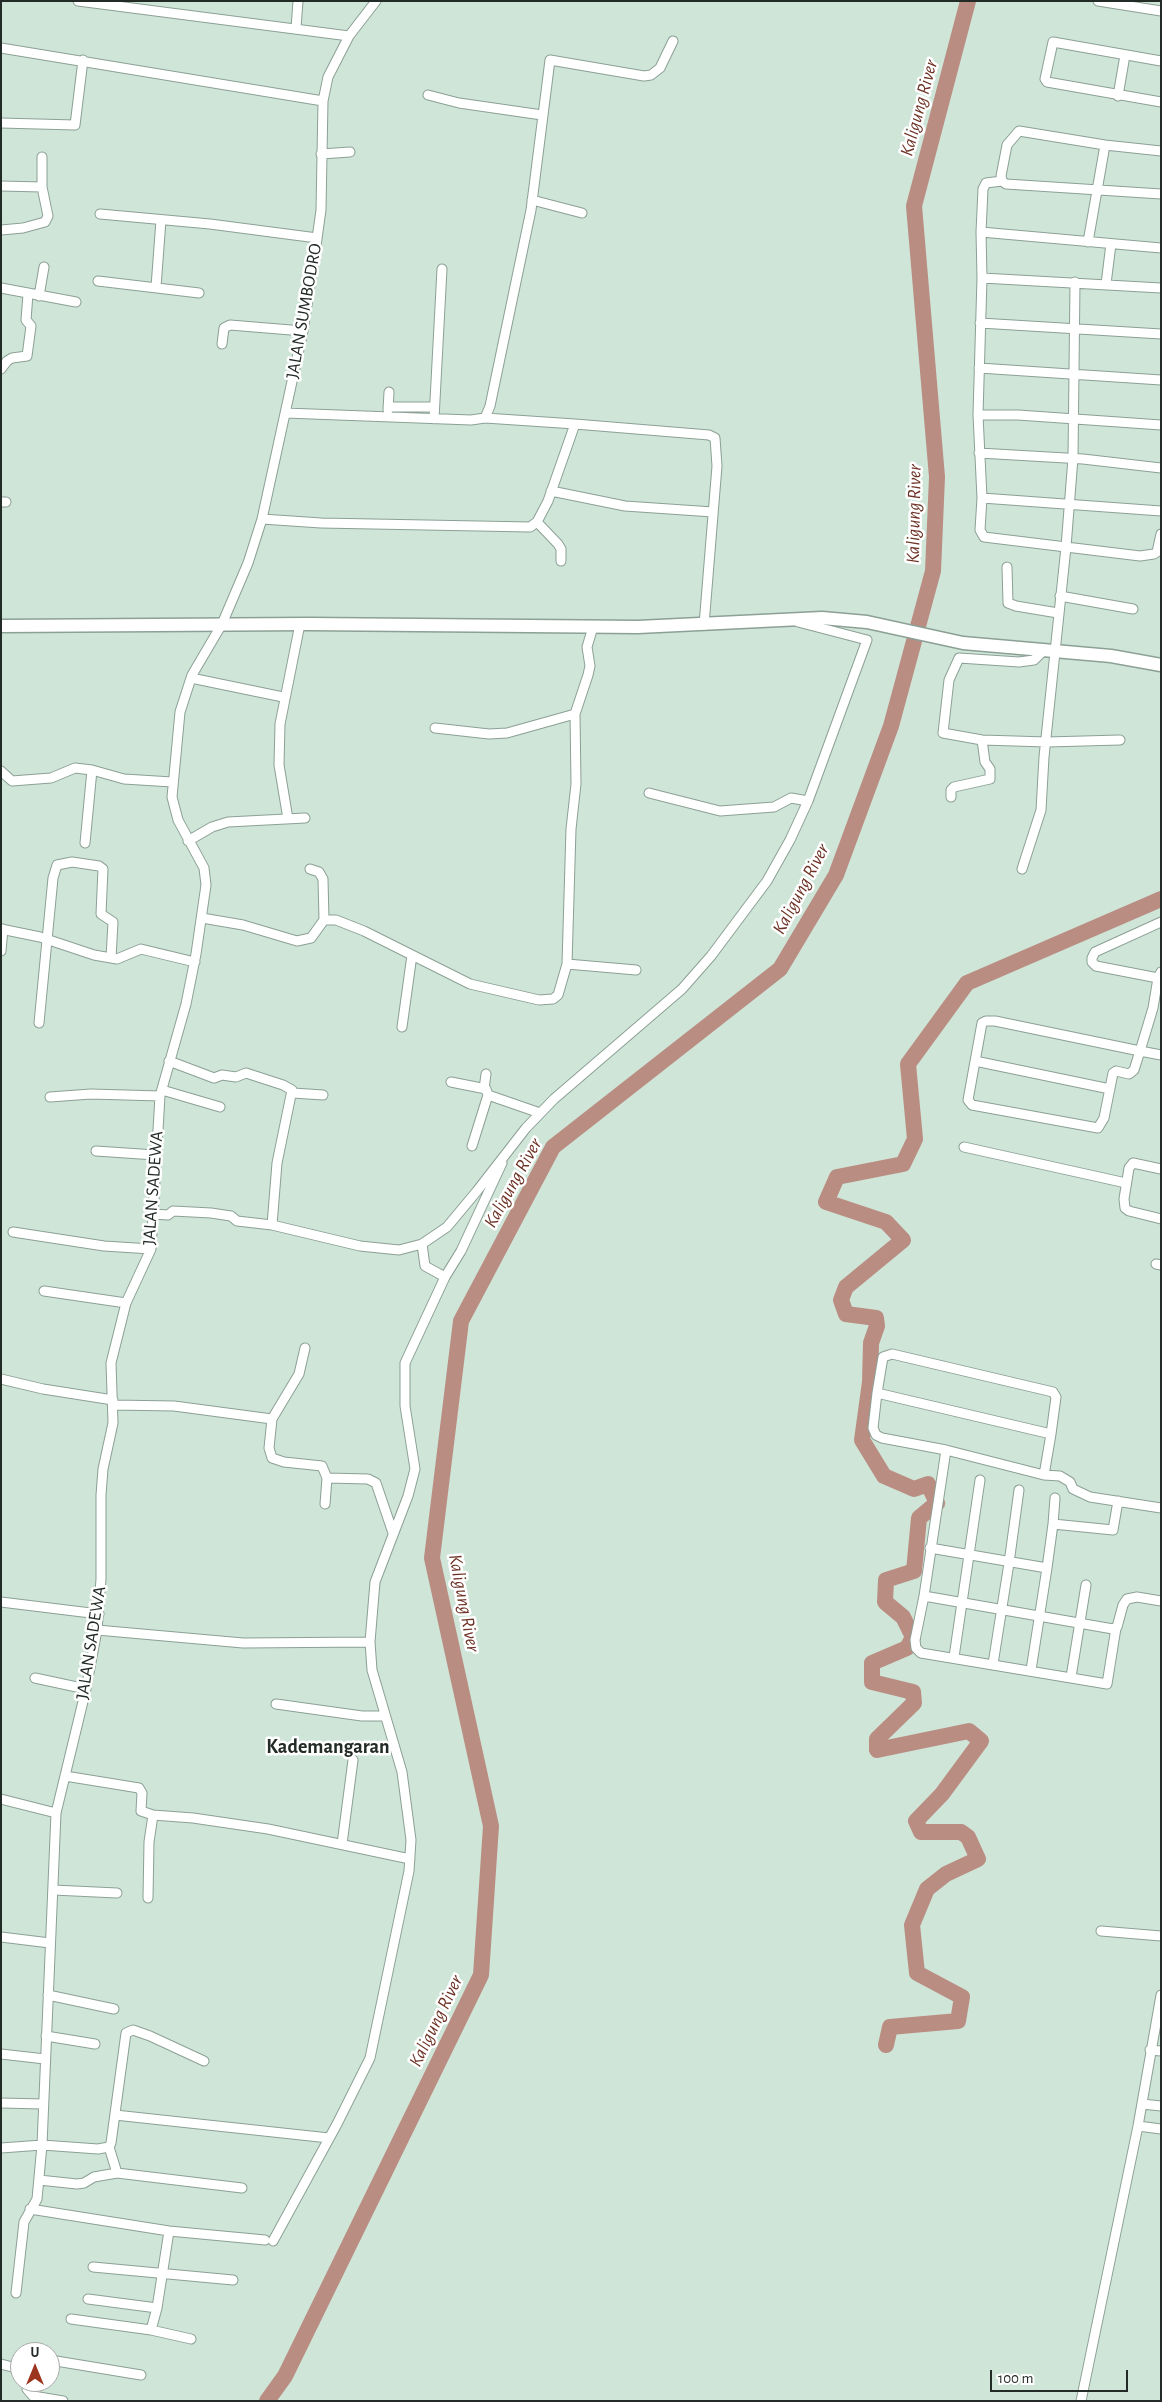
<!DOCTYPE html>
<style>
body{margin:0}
#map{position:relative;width:1162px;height:2402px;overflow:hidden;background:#cfe5d8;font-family:"Alegreya Sans",sans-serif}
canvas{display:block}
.frame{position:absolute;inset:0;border:2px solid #232b26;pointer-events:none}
.north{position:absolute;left:10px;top:2342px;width:50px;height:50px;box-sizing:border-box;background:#fff;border:1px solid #a7aaa8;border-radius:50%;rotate:0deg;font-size:14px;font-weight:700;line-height:20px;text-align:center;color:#232b26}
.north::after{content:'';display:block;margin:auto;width:18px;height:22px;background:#9d341d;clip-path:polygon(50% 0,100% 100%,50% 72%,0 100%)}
.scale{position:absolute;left:990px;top:2370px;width:138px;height:22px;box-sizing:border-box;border:2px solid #232b26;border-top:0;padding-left:6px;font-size:15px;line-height:18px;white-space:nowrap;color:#232b26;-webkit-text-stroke:4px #fff;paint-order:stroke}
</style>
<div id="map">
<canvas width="1162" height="2402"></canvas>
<div class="frame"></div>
<div class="north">U</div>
<div class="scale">100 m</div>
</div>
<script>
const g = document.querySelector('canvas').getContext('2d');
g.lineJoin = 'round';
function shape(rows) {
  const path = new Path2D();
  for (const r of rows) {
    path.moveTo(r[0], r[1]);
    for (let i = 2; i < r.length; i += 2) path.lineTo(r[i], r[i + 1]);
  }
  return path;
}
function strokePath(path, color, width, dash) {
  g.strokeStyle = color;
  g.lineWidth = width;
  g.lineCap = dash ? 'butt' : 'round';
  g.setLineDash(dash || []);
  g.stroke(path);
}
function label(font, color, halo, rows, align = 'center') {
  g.font = font + ' "Alegreya Sans",sans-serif';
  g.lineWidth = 5;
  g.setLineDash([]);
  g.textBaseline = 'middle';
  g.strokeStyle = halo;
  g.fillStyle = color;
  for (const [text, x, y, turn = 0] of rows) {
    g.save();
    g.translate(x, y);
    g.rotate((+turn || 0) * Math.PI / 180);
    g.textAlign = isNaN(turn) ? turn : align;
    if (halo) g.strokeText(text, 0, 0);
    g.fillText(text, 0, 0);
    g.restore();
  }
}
const river = shape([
 [886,2045,890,2027,958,2021,962,1997,917,1973,912,1925,927,1889,946,1874,978,1859,968,1837,961,1832,921,1832,916,1821,942,1794,981,1741,969,1731,877,1750,877,1739,914,1703,913,1692,872,1682,872,1663,907,1648,913,1637,903,1617,885,1602,886,1580,914,1571,919,1518,937,1503,928,1484,914,1489,884,1476,862,1440,870,1382,871,1343,877,1326,876,1318,846,1314,841,1300,846,1287,903,1240,886,1222,826,1202,837,1177,903,1164,915,1139,908,1064,967,983,1161,899],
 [267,2401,285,2376,481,1975,491,1826,432,1558,461,1321,553,1147,780,969,836,875,891,726,933,571,937,477,914,206,968,1]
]);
const street = shape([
 [78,1,349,36],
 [1098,1,1161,11],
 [296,28,298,1],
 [1,48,323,101],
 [1161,61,1053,42,1045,79,1047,82,1161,102],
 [428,95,459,103,542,115],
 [1118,96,1125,55],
 [1,123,75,125,83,60],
 [1161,151,1105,145,1019,131,1007,145,1001,176,1002,181,1006,184,1161,194],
 [321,154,350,152],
 [1,186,42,187],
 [532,200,582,213],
 [100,214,210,224,317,238],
 [1,230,23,228,45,222,48,216,42,187,42,157],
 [981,232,983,189,986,183,1002,181],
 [1088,242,1105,145],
 [982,278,1161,288],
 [98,281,199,293],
 [1106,284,1111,244],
 [156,287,161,220],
 [1,288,76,302],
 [39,296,44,267],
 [980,323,1161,334],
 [222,344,224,328,230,325,303,331],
 [979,368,1161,380],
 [1,369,7,361,12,358,27,356,31,326,26,320,28,294],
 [388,407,434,407],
 [388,410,389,392],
 [285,413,471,420,485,418,490,406,531,210,550,60,644,76,651,75,660,68,673,41],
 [978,415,982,278,981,232,1161,248],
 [434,419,442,269],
 [575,424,709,435,715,438,717,466,704,625],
 [1161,425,1018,415,978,415,982,498,980,530,984,537,1140,556,1154,554,1157,552,1161,534],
 [979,453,1083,459,1161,468],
 [551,491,625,506,713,512],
 [982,498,1161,511],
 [1,502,6,502],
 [262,519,321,523,530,527,537,522,548,501,575,424,485,418],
 [537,522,558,544,561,549,561,561],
 [1007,567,1008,603,1016,606,1058,613],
 [1060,596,1133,609],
 [1043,651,1034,660,1019,662,959,658,949,680,943,733,982,740,1047,742,1120,740],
 [191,678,283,697],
 [435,728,489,734,507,733,575,714],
 [1,771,12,781,51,778,75,768,92,770,124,779,172,782],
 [649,793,720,811,774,807,791,798,808,801],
 [951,797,951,790,954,787,990,779,990,769,985,762,982,740],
 [288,819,279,765,280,724,300,624],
 [188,841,212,827,228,822,305,818],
 [85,843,92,770],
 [310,869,319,872,323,879,324,920],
 [1022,869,1041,810,1044,757,1066,547,1073,458,1075,282],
 [202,918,243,925,297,941,311,938,324,920,336,920,364,931,470,984,539,1000,553,999,558,995,567,964,571,829,576,784,575,714,588,675,590,666,587,647,593,627],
 [1,929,40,937,94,955,117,959,141,949,195,962],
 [1,951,3,929],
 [567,964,636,970],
 [1161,972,1158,978,1153,1008,1140,1051,1134,1070,1129,1074,1116,1071,1113,1073,1104,1118,1098,1128,972,1105,968,1100,982,1023,986,1021,995,1021,1140,1051,1161,1055],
 [1158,978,1096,966,1092,962,1092,958,1095,952,1161,922],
 [39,1023,53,878,57,865,72,862,99,866,103,869,101,914,113,922,111,958],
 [402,1027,412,955],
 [169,1061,214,1078,222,1075,236,1077,246,1073,283,1085,292,1090,277,1163,272,1225],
 [975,1061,1110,1089],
 [451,1082,486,1089,488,1095],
 [484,1089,486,1074],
 [162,1090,220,1107],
 [293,1093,323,1095],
 [50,1097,91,1094,160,1096],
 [472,1146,488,1095,540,1113],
 [964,1147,1126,1183],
 [96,1151,155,1155],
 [1161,1169,1133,1163,1129,1168,1124,1199,1125,1208,1129,1211,1161,1219],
 [153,1214,168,1215,173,1211,211,1213,231,1216,237,1221,272,1225,360,1246,399,1250,422,1244,447,1227,477,1191,526,1128,554,1099,682,989,711,956,767,881,790,840,808,801,867,640,798,622],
 [13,1232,104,1246,151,1249],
 [1156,1264,1161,1265],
 [445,1277,461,1251,502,1163],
 [44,1291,126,1303],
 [1,1379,43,1389,113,1400],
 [877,1393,873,1428,876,1435,882,1438,946,1450,1044,1475,1060,1476,1070,1482,1073,1489,1090,1497,1161,1508],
 [113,1405,174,1406,272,1419,299,1374,305,1348],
 [272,1419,269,1448,272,1458,284,1462,322,1466,327,1478,325,1504],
 [946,1450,924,1596,1113,1629,1117,1627,1123,1605,1127,1599,1137,1597,1161,1601],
 [1044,1475,1051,1434,1056,1397,1053,1392,892,1354,883,1357,877,1393,1051,1434],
 [327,1478,368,1479,376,1483,393,1533],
 [1053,1524,1055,1498],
 [930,1548,1047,1568,1031,1670],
 [1047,1568,1053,1524,1113,1530,1118,1501],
 [924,1596,915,1640,916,1648,921,1653,1107,1684,1116,1628],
 [1,1602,99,1614],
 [97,1630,243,1643,370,1642],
 [954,1657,980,1480],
 [993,1664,1009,1563,1019,1490],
 [1071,1677,1086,1585],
 [35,1678,86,1689],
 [276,1704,362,1716,385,1716],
 [65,1776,139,1788,142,1793,141,1811,153,1815,193,1818,268,1829,410,1859],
 [1,1799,56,1813],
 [342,1844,353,1760],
 [53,1890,117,1893],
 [148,1898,149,1842,153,1815],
 [1101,1931,1161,1936],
 [1,1937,50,1943],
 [48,1995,114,2009],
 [46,2036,95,2044],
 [1150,2050,1161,2051],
 [1,2054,45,2059],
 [1,2103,43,2104],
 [1142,2104,1161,2106],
 [115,2115,329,2138],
 [1138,2126,1161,2129],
 [109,2147,117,2173,242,2188],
 [1,2148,42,2145,56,1813,86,1689,97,1630,101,1579,101,1495,103,1469,113,1423,111,1363,126,1303,151,1249,160,1096,186,1004,196,954,206,885,204,868,178,820,172,797,180,712,192,675,222,624,248,563,262,519,303,331,315,253,321,210,323,101,328,77,349,36,376,1],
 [39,2180,77,2184,84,2183,94,2177,117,2173],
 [30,2209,169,2231,265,2240],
 [273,2241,337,2124,370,2058,409,1871,411,1840,402,1772,372,1670,370,1642,375,1582,408,1496,415,1469,405,1406,405,1363,445,1277,425,1266,422,1244],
 [93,2267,233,2280],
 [16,2293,24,2222,37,2199,42,2145,98,2149,109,2147,111,2143,126,2033,133,2030,150,2036,204,2061],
 [88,2299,157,2308,169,2231],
 [71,2319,151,2330,157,2308],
 [151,2330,191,2339],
 [50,2360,141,2375],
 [1,2364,20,2369],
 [28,2382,27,2389,33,2396,63,2401],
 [1081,2401,1138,2126,1161,1995]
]);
const secondary = shape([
 [1,626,309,624,638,627,822,618,867,622,963,643,1111,656,1161,665]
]);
const streetNames = [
 ["JALAN SUMBODRO",304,311,-80],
 ["JALAN SADEWA",153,1188,-86],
 ["JALAN SADEWA",91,1643,-81]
];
const waterNames = [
 ["Kaligung River",919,108,-75],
 ["Kaligung River",914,514,-89],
 ["Kaligung River",801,889,-62],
 ["Kaligung River",513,1183,-61],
 ["Kaligung River",464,1603,79],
 ["Kaligung River",436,2021,-64]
];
const quarterNames = [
 ["Kademangaran",328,1747]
];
strokePath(river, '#ba8d83', 16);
strokePath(street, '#8ca095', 11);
strokePath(secondary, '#8ca095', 15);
strokePath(street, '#fff', 9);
strokePath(secondary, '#fff', 12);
label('18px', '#232b26', '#fff', streetNames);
label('italic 19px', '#6d3225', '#fff', waterNames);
label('bold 20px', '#232b26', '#fff', quarterNames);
</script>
